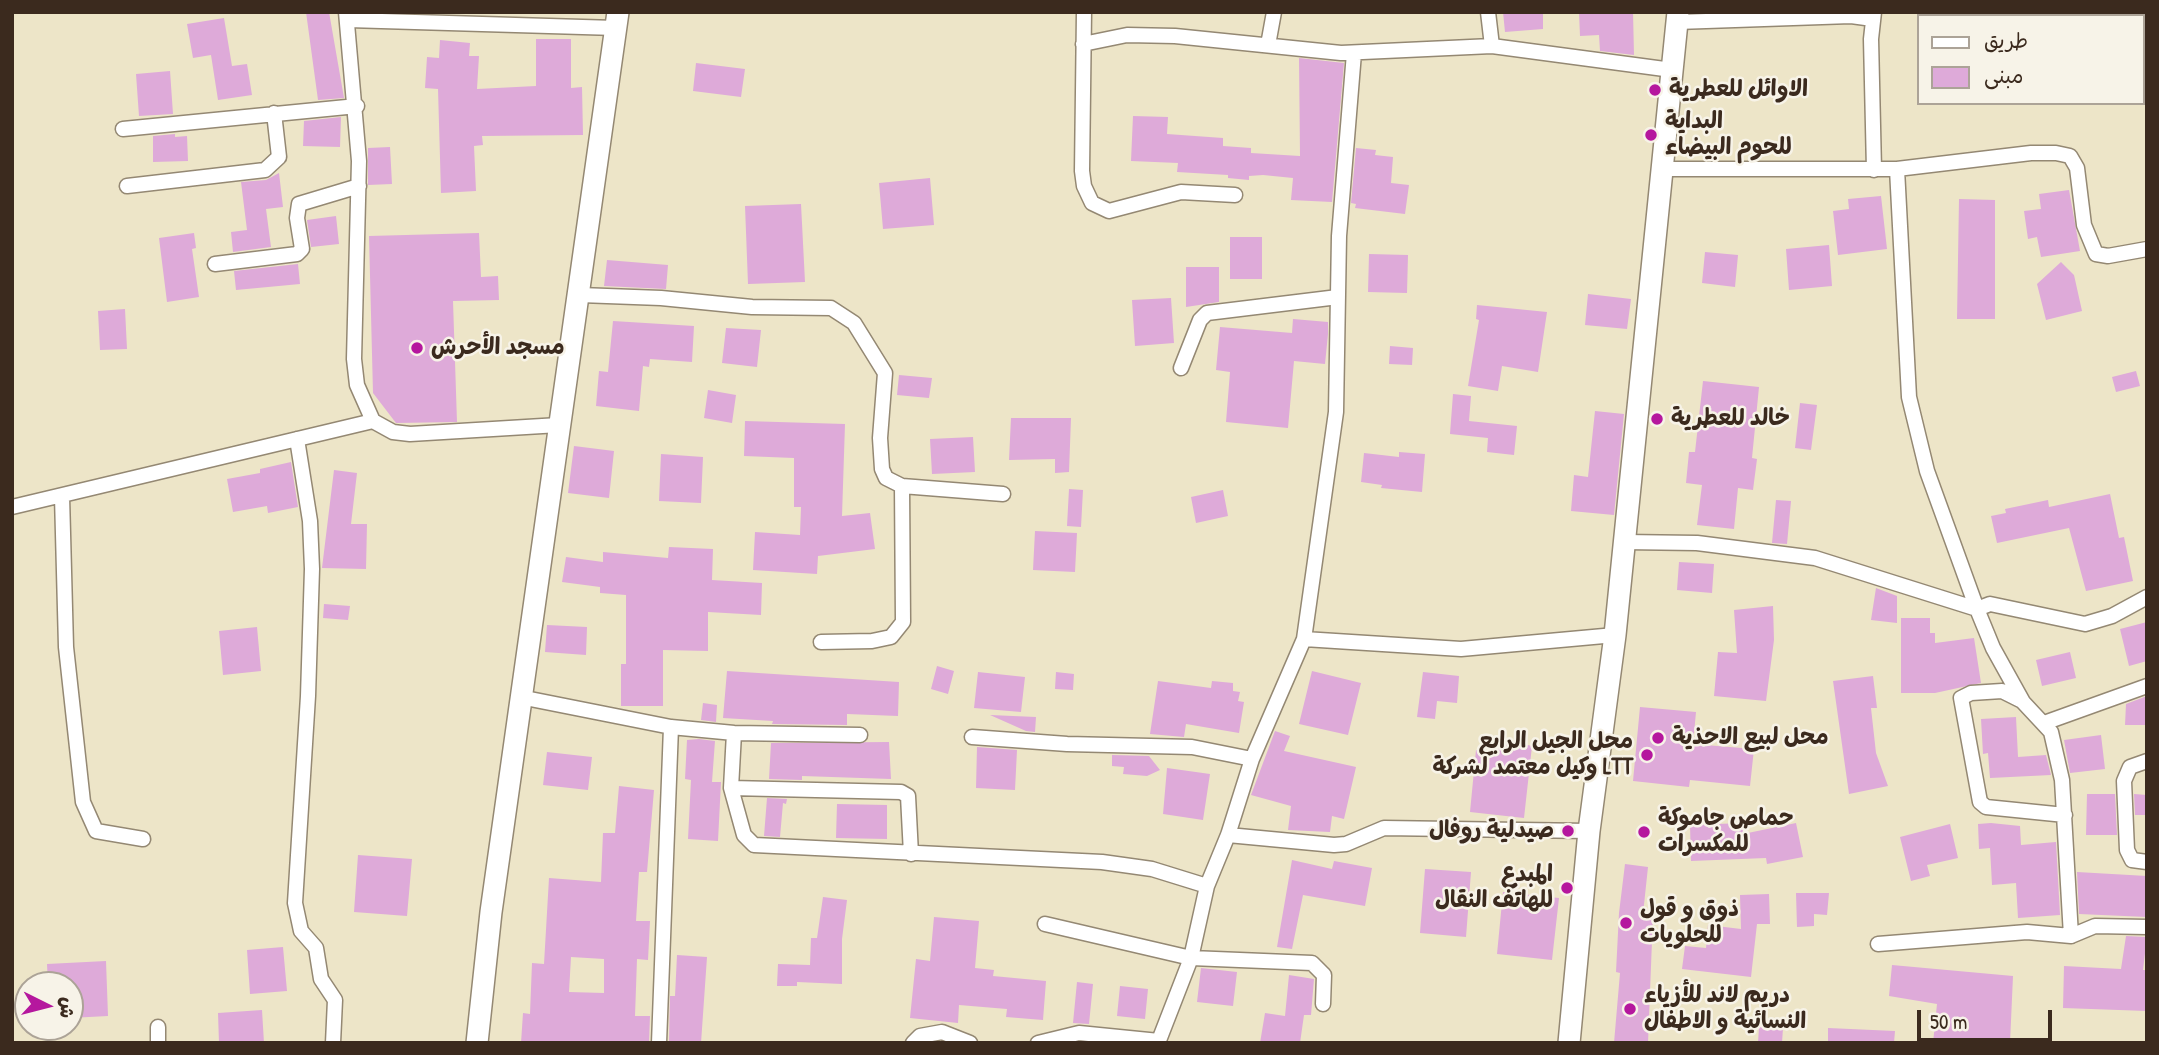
<!DOCTYPE html>
<meta charset="utf-8">
<style>
body{margin:0}
#map{position:relative;width:2159px;height:1055px;overflow:hidden;background:#ede5c8;font-family:"Patrick Hand","Playpen Sans Arabic",sans-serif}
canvas{display:block}
.frame{position:absolute;inset:0;border:14px solid #3b2a1e;pointer-events:none}
.legend{position:absolute;left:1917px;top:14px;width:228px;height:91px;box-sizing:border-box;background:#f7f3e8;border:2px solid #aca397;margin:0;padding:9px 12px;list-style:none;font-size:21px;color:#3b2a1e}
.legend li{display:flex;align-items:center;gap:14px;height:35px}
.legend b{width:35px;border:2px solid #aca397}
.north{position:absolute;left:14px;top:971px;width:70px;height:70px;box-sizing:border-box;background:#f7f3e8;border:2px solid #aca397;border-radius:50%;rotate:96deg;font-size:19px;font-weight:700;line-height:28px;text-align:center;color:#3b2a1e}
.north::after{content:'';display:block;margin:auto;width:24px;height:32px;background:#b5179e;clip-path:polygon(50% 0,100% 100%,50% 72%,0 100%)}
.scale{position:absolute;left:1917px;top:1010px;width:135px;height:32px;box-sizing:border-box;border:4px solid #3b2a1e;border-top:0;padding-left:9px;font-size:21px;line-height:24px;white-space:nowrap;color:#3b2a1e;-webkit-text-stroke:5px #f7f3e8;paint-order:stroke}
</style>
<div id="map">
<canvas width="2159" height="1055"></canvas>
<div class="frame"></div>
<ul class="legend">
<li><b style="height:9px;background:#fff"></b>طريق</li>
<li><b style="height:19px;background:#deaad9"></b>مبنى</li>
</ul>
<div class="north">ش</div>
<div class="scale">50 m</div>
</div>
<script>
const g = document.querySelector('canvas').getContext('2d');
g.lineJoin = 'round';
function fillPath(path, color) {
  g.fillStyle = color;
  g.fill(path, 'evenodd');
}
function shape(rows) {
  const path = new Path2D();
  for (const r of rows) {
    path.moveTo(r[0], r[1]);
    for (let i = 2; i < r.length; i += 2) path.lineTo(r[i], r[i + 1]);
  }
  return path;
}
function strokePath(path, color, width, dash) {
  g.strokeStyle = color;
  g.lineWidth = width;
  g.lineCap = dash ? 'butt' : 'round';
  g.setLineDash(dash || []);
  g.stroke(path);
}
function label(font, color, halo, rows, align = 'center') {
  g.font = font + ' "Patrick Hand","Playpen Sans Arabic",sans-serif';
  g.lineWidth = 5;
  g.setLineDash([]);
  g.textBaseline = 'middle';
  g.strokeStyle = halo;
  g.fillStyle = color;
  for (const [text, x, y, turn = 0] of rows) {
    g.save();
    g.translate(x, y);
    g.rotate((+turn || 0) * Math.PI / 180);
    g.textAlign = isNaN(turn) ? turn : align;
    if (halo) g.strokeText(text, 0, 0);
    g.fillText(text, 0, 0);
    g.restore();
  }
}
const building = shape([
 [306,12,329,12,344,98,318,100],
 [1503,12,1543,12,1543,29,1505,32],
 [1579,12,1633,12,1634,55,1600,51,1599,35,1580,36],
 [224,18,232,66,247,64,252,95,218,100,211,55,193,58,187,24],
 [536,39,571,39,571,88,582,87,583,135,482,136,483,145,474,146,476,191,441,193,438,89,425,88,427,57,439,58,440,40,470,43,469,56,479,56,477,89,536,86],
 [1299,58,1344,63,1332,202,1291,200,1293,178,1263,175,1249,176,1249,180,1228,178,1228,175,1177,172,1178,163,1131,161,1133,116,1168,117,1167,134,1223,138,1223,146,1251,148,1251,153,1300,156],
 [696,63,745,69,741,97,693,91],
 [170,71,173,114,139,116,136,74],
 [341,117,340,147,303,146,304,121],
 [175,134,175,137,187,136,188,161,153,162,153,136],
 [390,147,392,184,368,185,368,148],
 [1356,148,1376,150,1375,155,1393,157,1391,183,1409,185,1405,214,1355,208,1356,204,1351,203],
 [279,173,283,207,266,209,271,247,233,252,231,232,247,230,241,182,266,180],
 [930,178,934,225,883,229,879,183],
 [2069,190,2080,251,2041,257,2037,237,2028,239,2024,211,2041,209,2039,194],
 [1881,196,1887,249,1838,255,1833,211,1849,209,1848,199],
 [1959,199,1995,200,1995,319,1957,319],
 [801,204,805,282,748,284,745,206],
 [336,216,339,244,311,247,307,220],
 [194,233,196,248,192,249,199,297,167,302,159,238],
 [479,233,481,277,498,276,499,300,453,301,457,422,396,423,373,393,369,236],
 [1230,237,1262,237,1262,279,1230,279],
 [1829,245,1832,286,1789,290,1786,249],
 [1705,252,1738,255,1735,287,1702,283],
 [1369,254,1408,255,1407,293,1368,292],
 [607,260,668,265,666,289,604,286],
 [2061,262,2074,275,2082,311,2046,320,2037,284],
 [298,264,300,284,236,290,234,271],
 [1186,267,1219,267,1219,302,1186,307],
 [1588,294,1631,299,1627,329,1585,325],
 [1171,298,1174,343,1135,346,1132,300],
 [1477,305,1547,312,1538,372,1502,366,1498,391,1468,386,1479,320,1476,319],
 [125,309,127,349,100,350,98,311],
 [1293,319,1328,322,1328,334,1325,364,1294,361,1288,428,1226,422,1230,372,1216,370,1220,327,1292,333],
 [613,321,694,326,692,362,650,359,649,367,643,366,639,411,596,406,599,371,608,372],
 [726,328,761,330,757,367,722,363],
 [1390,346,1413,348,1412,365,1389,364],
 [2136,371,2140,386,2116,392,2112,377],
 [899,375,932,378,929,398,897,395],
 [1703,381,1759,387,1752,458,1757,459,1753,490,1738,488,1734,529,1697,525,1702,485,1686,483,1689,452,1695,452],
 [708,390,736,395,732,423,704,418],
 [1453,394,1471,396,1469,421,1517,426,1514,455,1487,452,1488,438,1450,434],
 [1800,403,1817,405,1811,450,1795,448],
 [1595,411,1624,414,1614,515,1571,511,1574,475,1588,477],
 [1011,418,1071,418,1069,472,1055,473,1055,459,1009,460],
 [745,421,845,424,842,516,870,513,875,549,818,556,817,574,753,570,755,532,800,535,801,507,794,507,794,458,744,456],
 [973,437,975,472,932,474,930,439],
 [574,446,614,451,609,498,568,493],
 [1399,452,1425,454,1422,492,1381,488,1382,485,1361,482,1364,453,1399,457],
 [661,454,703,457,701,503,659,501],
 [291,462,298,507,268,513,267,506,233,512,227,479,260,473,260,469],
 [334,470,357,473,351,524,367,524,366,569,322,568],
 [1069,489,1083,490,1081,527,1067,526],
 [1223,490,1228,516,1196,523,1191,497],
 [2110,494,2119,538,2124,537,2133,581,2086,591,2069,528,1997,543,1991,516,2006,513,2005,509,2048,500,2049,507],
 [1776,500,1791,501,1787,544,1772,543],
 [1035,531,1077,533,1075,572,1033,570],
 [669,547,713,549,712,580,762,583,761,615,708,612,708,651,663,650,663,706,621,706,621,664,626,664,626,595,600,593,600,587,562,582,566,557,603,562,603,552,668,558],
 [1679,562,1714,564,1712,593,1677,590],
 [1876,588,1897,596,1897,623,1871,620],
 [324,604,350,606,348,620,323,618],
 [1773,606,1774,640,1766,701,1714,696,1718,652,1737,653,1734,610],
 [1901,618,1930,618,1930,633,1935,633,1935,643,1974,638,1981,683,1935,693,1901,693],
 [2147,622,2147,661,2129,666,2120,629],
 [547,625,587,627,586,655,545,652],
 [257,627,261,671,223,675,219,631],
 [2070,652,2076,678,2042,686,2036,660],
 [937,666,954,671,948,694,931,689],
 [727,671,899,682,898,716,847,714,847,725,772,724,773,721,723,718],
 [1312,671,1361,683,1348,735,1299,724],
 [978,672,1025,677,1021,712,974,708],
 [1056,672,1074,674,1073,690,1055,689],
 [1423,672,1459,676,1457,703,1437,701,1435,719,1417,717],
 [1873,676,1877,708,1871,708,1876,753,1888,786,1849,794,1833,681],
 [1158,681,1211,688,1212,681,1233,683,1233,691,1240,692,1238,701,1244,702,1239,733,1186,724,1184,737,1150,734],
 [2147,696,2147,725,2125,725,2126,704],
 [703,703,717,705,716,722,701,720],
 [1640,707,1696,712,1693,744,1754,749,1750,786,1690,780,1689,787,1633,781],
 [990,715,1036,717,1035,732,1026,731],
 [2016,717,2018,757,2046,755,2051,775,1990,778,1988,753,1983,754,1981,719],
 [1275,731,1290,736,1284,751,1356,767,1344,819,1332,816,1330,832,1288,830,1291,806,1251,795],
 [2101,735,2105,769,2070,773,2064,740],
 [1497,738,1532,746,1524,818,1470,812,1476,750,1495,753],
 [699,739,715,741,712,782,721,782,718,841,688,839,691,780,685,779,687,740],
 [889,742,891,779,802,776,802,780,769,779,771,743],
 [977,747,1017,750,1015,790,976,788],
 [547,752,592,757,588,790,543,785],
 [1112,755,1149,756,1160,770,1147,776,1123,774,1124,767,1112,766],
 [1167,768,1210,774,1203,820,1163,814],
 [619,786,654,790,647,872,639,872,636,921,650,921,648,960,637,959,635,1016,650,1016,649,1043,521,1043,523,1013,530,1014,532,963,544,964,549,878,601,882,603,833,615,833],
 [571,957,604,959,604,993,569,992],
 [2087,794,2115,794,2117,835,2086,835],
 [2134,794,2147,795,2147,815,2135,815],
 [767,798,787,799,786,804,783,803,780,837,764,836],
 [837,804,887,805,887,839,836,838],
 [1743,823,1743,834,1796,823,1803,857,1767,864,1766,858,1691,861,1690,825],
 [1991,823,2020,826,2021,845,2056,842,2060,915,2018,918,2016,883,1992,885,1990,848,1979,849,1978,824],
 [1950,824,1958,858,1927,865,1930,876,1911,881,1900,837],
 [358,855,412,859,407,916,354,912],
 [1292,860,1332,869,1334,861,1372,868,1365,906,1303,895,1292,949,1277,947],
 [1625,864,1648,867,1643,914,1653,915,1648,1043,1614,1043,1620,973,1616,972,1619,913],
 [1425,869,1471,872,1466,937,1420,933],
 [2077,872,2147,876,2147,917,2079,914],
 [1503,892,1559,898,1552,960,1497,954],
 [1796,893,1829,893,1827,915,1814,914,1814,926,1797,927],
 [1769,894,1770,924,1757,924,1751,977,1682,969,1685,946,1706,948,1708,925,1741,929,1740,895],
 [823,897,847,900,842,939,842,984,797,982,797,986,777,986,778,964,810,965,811,938,817,938],
 [934,917,979,921,975,968,994,970,993,976,1046,981,1043,1020,1006,1017,1007,1009,959,1005,958,1023,910,1018,916,959,930,961],
 [2126,936,2147,937,2143,970,2147,970,2147,1011,2063,1008,2064,966,2121,969],
 [283,947,287,991,250,994,247,950],
 [677,955,707,957,701,1043,669,1043,670,996,675,996],
 [106,961,108,1016,70,1018,70,985,48,985,47,964],
 [1892,965,2013,976,2010,1043,1933,1043,1937,1004,1889,996],
 [1201,968,1237,972,1233,1006,1197,1002],
 [1289,975,1314,979,1311,1015,1304,1015,1300,1043,1260,1043,1265,1013,1285,1016],
 [1077,982,1093,984,1089,1024,1073,1023],
 [1120,986,1148,989,1145,1019,1117,1016],
 [262,1010,264,1043,219,1043,218,1013],
 [1759,1027,1783,1028,1782,1043,1758,1043],
 [1828,1028,1895,1031,1894,1043,1828,1043]
]);
const street = shape([
 [346,12,359,161,354,359,357,385,373,421],
 [1084,12,1082,171,1084,186,1092,203,1109,211,1181,192,1235,195],
 [1488,12,1492,46],
 [1874,12,1871,39,1874,170],
 [1983,12,1983,16],
 [348,20,616,28],
 [1677,22,1851,16,1873,19],
 [1083,44,1127,35,1175,36,1341,53,1492,46,1672,70],
 [1268,45,1274,12],
 [2143,74,2147,75],
 [123,129,357,106],
 [1661,169,1897,169,2031,153,2056,153,2070,156,2077,168,2084,225,2096,254,2108,256,2147,249],
 [1897,169,1909,397,1927,471,1977,609,1990,604,2085,624,2112,616,2147,597],
 [127,186,265,170,279,157,274,113],
 [215,264,297,254,302,249,297,218,299,204,359,186],
 [580,295,661,298,752,307,831,308,854,323,885,373,880,438,882,469,886,478,902,486,1003,494],
 [1181,368,1200,320,1207,313,1338,297],
 [297,439,310,521,312,569,308,696,295,903,301,931,316,948,321,979,335,1000,333,1043],
 [62,496,66,647,83,802,96,831,143,839],
 [12,507,373,421,393,432,410,434,559,425],
 [1624,542,1697,543,1815,558,1977,609,1993,648,2023,702,2051,732,2062,780,2071,936],
 [1304,639,1461,649,1615,635],
 [821,642,872,641,891,637,903,622,902,486],
 [520,697,671,727,734,733,860,735],
 [2022,701,2002,691,1971,693,1961,698,1980,802,1986,807,2065,815],
 [2044,723,2147,686],
 [734,733,731,788,744,835,754,845,1102,862,1152,869,1207,886],
 [972,737,1067,744,1192,747,1252,759],
 [2147,761,2130,767,2124,781,2127,850,2132,860,2147,862],
 [731,788,901,792,908,796,911,854],
 [1228,835,1334,845,1346,844,1384,828,1589,831],
 [1045,924,1191,958,1312,963,1324,975,1323,1004],
 [1878,944,2027,932,2071,936,2095,926,2147,927],
 [158,1043,158,1027],
 [659,1043,671,727],
 [913,1043,920,1036,942,1032,970,1043],
 [1038,1043,1079,1033,1159,1041],
 [1158,1043,1191,958,1207,886,1228,835,1252,759,1304,639,1336,412,1339,236,1354,53]
]);
const secondary = shape([
 [477,1043,491,912,618,12],
 [1569,1043,1589,831,1615,635,1678,12]
]);
const markers = [
 [1655,90,7,"#b5179e"],
 [1651,135,7,"#b5179e"],
 [417,348,7,"#b5179e"],
 [1657,419,7,"#b5179e"],
 [1658,738,7,"#b5179e"],
 [1647,755,7,"#b5179e"],
 [1568,831,7,"#b5179e"],
 [1644,832,7,"#b5179e"],
 [1567,888,7,"#b5179e"],
 [1626,923,7,"#b5179e"],
 [1630,1009,7,"#b5179e"]
];
const poiNames = [
 ["الاوائل للعطرية",1669,90],
 ["البداية",1665,122],
 ["للحوم البيضاء",1665,148],
 ["مسجد الأحرش",431,348],
 ["خالد للعطرية",1671,419],
 ["محل لبيع الاحذية",1672,738],
 ["محل الجيل الرابع",1633,742,"right"],
 ["وكيل معتمد لشركة LTT",1633,768,"right"],
 ["حماص جاموكة",1658,819],
 ["للمكسرات",1658,845],
 ["صيدلية روفال",1554,831,"right"],
 ["المبدع",1553,875,"right"],
 ["للهاتف النقال",1553,901,"right"],
 ["ذوق و قول",1640,910],
 ["للحلويات",1640,936],
 ["دريم لاند للأزياء",1644,996],
 ["النسائية و الاطفال",1644,1022]
];
fillPath(building, '#deaad9');
strokePath(street, '#948873', 17);
strokePath(secondary, '#948873', 24);
strokePath(street, '#fff', 14);
strokePath(secondary, '#fff', 21);
for (const [x, y, r, color] of markers) {
  const dot = new Path2D();
  dot.arc(x, y, r, 0, 2 * Math.PI);
  g.fillStyle = color;
  g.fill(dot);
  strokePath(dot, '#f7f3e8', 2.5);
}
label('bold 23px', '#3b2a1e', '#f7f3e8', poiNames, 'left');
</script>
